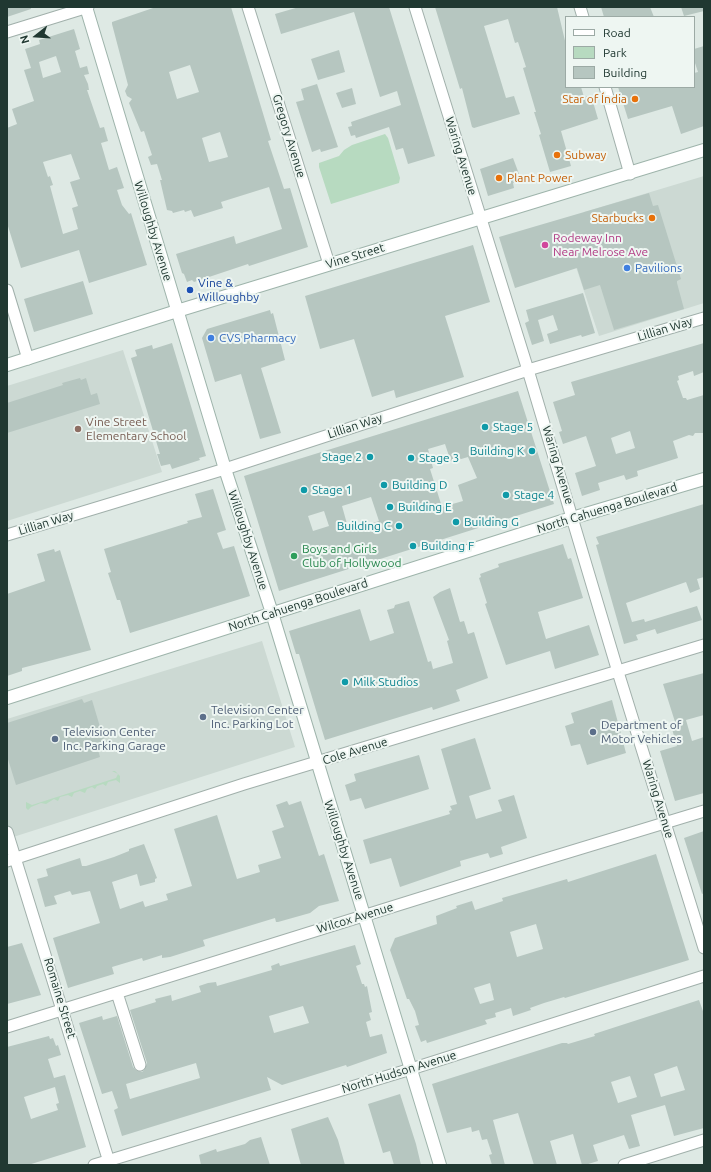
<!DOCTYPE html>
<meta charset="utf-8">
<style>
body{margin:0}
#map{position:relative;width:711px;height:1172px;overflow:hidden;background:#dee9e4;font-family:Ubuntu,sans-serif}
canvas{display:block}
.frame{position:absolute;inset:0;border:8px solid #203831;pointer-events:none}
.legend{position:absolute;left:565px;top:16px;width:130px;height:72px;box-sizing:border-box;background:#eef6f2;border:1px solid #9caaa5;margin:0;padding:5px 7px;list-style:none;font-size:12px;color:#203831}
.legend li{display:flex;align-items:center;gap:8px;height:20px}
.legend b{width:20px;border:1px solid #9caaa5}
.north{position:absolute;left:16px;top:16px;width:40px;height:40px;-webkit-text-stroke:3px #eef6f2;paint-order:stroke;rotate:253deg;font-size:11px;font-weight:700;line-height:16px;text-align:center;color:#203831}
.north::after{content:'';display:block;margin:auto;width:14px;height:18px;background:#203831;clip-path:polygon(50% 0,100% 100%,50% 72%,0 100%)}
</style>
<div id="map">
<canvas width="711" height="1172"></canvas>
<div class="frame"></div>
<ul class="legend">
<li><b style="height:5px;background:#fff"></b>Road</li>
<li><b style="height:11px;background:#b7dac0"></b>Park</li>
<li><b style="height:11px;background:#b6c6c0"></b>Building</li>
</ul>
<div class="north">N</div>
</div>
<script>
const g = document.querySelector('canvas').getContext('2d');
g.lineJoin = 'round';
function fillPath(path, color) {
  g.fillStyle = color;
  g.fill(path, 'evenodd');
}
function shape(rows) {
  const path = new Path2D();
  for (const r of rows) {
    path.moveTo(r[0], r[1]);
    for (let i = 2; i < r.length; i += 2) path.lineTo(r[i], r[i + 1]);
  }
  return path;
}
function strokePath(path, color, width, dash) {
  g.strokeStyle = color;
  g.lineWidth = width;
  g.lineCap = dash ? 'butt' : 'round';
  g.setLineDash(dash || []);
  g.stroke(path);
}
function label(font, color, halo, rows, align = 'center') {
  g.font = font + ' Ubuntu,sans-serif';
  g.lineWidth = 4;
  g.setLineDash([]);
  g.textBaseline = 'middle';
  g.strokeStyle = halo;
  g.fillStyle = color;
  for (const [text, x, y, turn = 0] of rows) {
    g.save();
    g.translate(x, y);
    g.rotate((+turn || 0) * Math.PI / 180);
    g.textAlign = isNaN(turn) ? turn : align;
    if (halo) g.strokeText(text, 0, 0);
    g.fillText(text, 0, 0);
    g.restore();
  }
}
const built = shape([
 [704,176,704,303,599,336,574,261,584,212],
 [123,350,162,472,7,521,7,386],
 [262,641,295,747,7,839,7,719]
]);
const green = shape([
 [385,134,388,138,400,178,399,183,331,204,319,167,319,163,339,156,344,150,352,145],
 [112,771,115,771,120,776,120,783,116,780,108,782,106,786,103,784,97,786,95,789,92,787,87,789,85,793,80,791,74,793,72,797,68,795,60,797,58,801,54,799,46,804,41,803,31,807,28,810,31,812,28,810,26,808,26,802,32,805,116,778,118,774]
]);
const building = shape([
 [7,7,31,7,31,9,7,17],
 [156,7,231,7,271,140,268,141,284,189,290,188,308,247,249,266,248,264,194,282,192,280,187,282,184,274,182,273,176,254,234,236,236,244,282,229,269,187,221,202,223,208,194,217,191,210,185,212,184,210,173,213,172,211,167,210,160,180,162,180,157,164,151,165,148,157,152,155,144,131,141,132,129,103,132,99,127,96,125,91,128,85,112,24,112,22],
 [190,65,199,92,177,99,169,72],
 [220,132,228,157,209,162,202,138],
 [299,7,389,7,435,156,408,164,403,148,396,150,389,127,356,138,355,135,351,136,348,127,352,126,351,122,401,105,397,91,380,97,354,12,281,34,275,14],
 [435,7,557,7,566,45,566,87,581,87,584,97,591,95,598,119,561,131,571,166,550,172,539,135,541,134,534,112,536,112,523,68,526,67,518,42,515,43,508,19,484,26,506,98,514,96,520,114,474,128,472,127,462,88,460,89],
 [601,7,650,7,654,17,604,17],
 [681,7,704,7,704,11,684,16],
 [74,29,80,49,75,51,80,68,87,66,89,74,84,75,88,84,89,90,87,90,100,128,104,127,108,141,101,143,109,170,117,167,124,188,117,190,122,205,129,214,131,213,147,265,89,283,79,250,21,268,7,223,7,128,17,124,12,109,34,101,24,70,31,68,25,49,40,44,39,40],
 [56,56,61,72,43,78,39,62],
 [71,154,80,179,70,182,78,206,72,208,78,229,63,234,50,186,53,185,50,176,48,177,43,162],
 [704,46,704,126,681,134,672,106,628,119,618,87,694,87,694,73,698,72,694,60,694,49],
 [339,50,345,72,318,80,311,59],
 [317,84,338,147,321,152,320,149,312,152,296,102,304,100,301,89],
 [352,88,356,104,342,108,336,93],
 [513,158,519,174,515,175,517,182,513,183,514,188,488,196,480,169],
 [649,193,653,206,658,205,681,279,677,281,677,283,684,309,614,330,600,285,584,290,577,268,515,288,499,237],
 [473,245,490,302,445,316,464,377,396,398,394,390,372,397,354,339,320,349,305,296],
 [83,281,93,314,34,332,24,299],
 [583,293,595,333,582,337,581,335,550,344,547,334,558,330,553,315,538,320,544,341,532,345,525,323,529,321,526,310],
 [270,310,271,314,273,313,285,360,261,368,281,433,260,439,241,374,215,382,202,338,207,329],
 [172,343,206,456,199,458,200,460,172,469,170,464,161,466,157,454,160,454,131,358,137,356,135,350,152,345,153,349],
 [704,343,704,372,694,376,693,371,678,376,679,380,677,381,683,398,686,398,687,400,704,395,704,433,695,433,693,436,689,435,673,441,678,458,637,471,638,476,626,480,624,475,598,483,600,490,582,496,575,473,596,466,586,436,563,444,559,432,562,431,553,402,575,395,571,382],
 [630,431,635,448,616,454,611,438],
 [80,378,81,380,86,378,91,395,97,393,100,404,7,433,7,403,63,385,62,383],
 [518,391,554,504,279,591,244,476],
 [445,444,451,462,468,457,477,478,458,485,463,501,442,507,430,469,433,468,428,449],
 [371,497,379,521,349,531,342,506],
 [324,511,329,526,313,531,308,516],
 [213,489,226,530,217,533,223,549,234,546,250,596,130,633,120,600,117,600,108,573,111,572,104,549,188,523,187,521,202,517,195,494],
 [704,504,704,577,697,579,700,589,690,593,686,582,626,603,632,622,644,619,645,622,697,606,702,620,657,634,655,629,636,635,638,640,624,644,596,545,599,544,596,537],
 [563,544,568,559,571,558,583,598,538,612,546,639,589,625,599,655,555,669,550,651,506,665,485,604,487,603,479,578,481,577,480,574,499,567,498,564],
 [54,549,55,552,60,550,91,650,22,668,22,671,7,676,7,594,45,581,37,554],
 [450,588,460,622,464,621,468,634,474,632,488,678,456,690,460,701,433,710,432,707,325,740,299,654,296,654,289,631,360,609,370,641,394,633,387,610,394,608,395,605,409,601,428,662,431,661,433,669,453,663,447,641,449,640,433,597,440,592],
 [704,673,704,715,686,720,692,741,704,737,704,793,675,801,660,751,677,746,672,729,676,728,676,725,663,684],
 [82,699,84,703,92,700,106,747,98,750,100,757,16,785,7,756,7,723],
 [612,700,626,753,587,765,580,744,571,746,565,726,574,723,571,713],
 [475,738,491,789,469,796,476,819,502,811,498,800,514,795,527,838,501,847,503,854,490,858,488,853,460,861,461,866,400,887,391,858,370,864,363,840,450,814,449,811,452,810,450,806,457,804,441,749],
 [419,755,429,789,365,809,361,798,350,801,345,785,356,781,354,774],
 [287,801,289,805,301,801,319,856,324,854,339,901,319,906,310,913,278,922,276,922,275,918,203,940,205,946,170,957,162,958,162,955,143,961,142,958,112,967,114,974,68,988,53,938,100,923,90,891,72,895,70,891,54,896,57,904,45,907,37,879,48,876,46,869,80,858,82,866,86,866,114,857,129,851,129,849,144,844,157,878,155,879,155,882,140,886,137,874,112,882,120,909,143,901,145,907,168,900,166,894,192,886,174,829,217,815,237,879,260,872,258,865,281,858,272,831,284,827,276,805],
 [704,831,704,893,702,894,684,838],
 [656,854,689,960,565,998,564,997,544,1003,530,1008,531,1010,513,1016,511,1008,495,1013,496,1017,485,1020,487,1024,427,1043,426,1040,421,1042,415,1026,419,1025,415,1011,409,999,407,999,390,950,395,938,437,924,436,916,457,908,456,906,472,901,475,910,503,901,502,898,509,896,567,879,568,882],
 [536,924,543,949,517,957,510,932],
 [490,983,494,1000,480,1004,474,988],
 [22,943,41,995,7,1004,7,947],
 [355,945,361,964,356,966,362,984,364,984,365,987,367,986,372,1012,369,1013,371,1020,366,1022,370,1037,382,1034,387,1053,347,1067,346,1065,282,1085,267,1077,271,1090,122,1136,114,1110,118,1108,112,1091,102,1094,79,1023,102,1016,103,1020,117,1016,133,1067,136,1070,142,1072,145,1069,147,1063,130,1010,156,1002,155,999,171,995,172,1001,201,992,199,986,208,983,216,982,217,986,272,970,271,966,279,963,280,966],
 [303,1006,309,1023,274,1033,269,1016],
 [196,1063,200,1078,130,1099,126,1084],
 [699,1000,704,1014,704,1128,674,1136,665,1105,631,1115,640,1146,629,1149,624,1135,593,1145,598,1161,585,1165,582,1165,573,1134,550,1141,557,1165,534,1165,518,1113,493,1120,505,1165,492,1165,489,1155,492,1154,487,1139,482,1140,479,1130,472,1132,471,1127,447,1133,432,1084,562,1043,567,1043,568,1044,595,1036,594,1034],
 [677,1066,685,1090,661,1097,654,1074],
 [630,1076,637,1097,618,1103,611,1082],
 [49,1036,50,1039,53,1038,56,1046,58,1045,61,1055,48,1059,54,1078,65,1075,86,1147,28,1165,7,1165,7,1047],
 [55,1087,59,1103,56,1104,58,1110,31,1119,24,1097],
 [400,1094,416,1144,421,1165,394,1165,390,1151,383,1153,368,1104],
 [328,1117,338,1140,345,1165,301,1165,291,1129],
 [261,1137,270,1165,201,1165,199,1155,216,1149,217,1152,245,1144,250,1140]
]);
const street = shape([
 [248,7,329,264],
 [415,7,528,370,618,672,704,948],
 [580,7,583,17],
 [7,32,88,7],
 [605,87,630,174],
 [7,290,28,359],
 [7,535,225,469,528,370,704,318],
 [7,832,110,1165],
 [7,861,244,784,704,645],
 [117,993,140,1065],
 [7,1027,536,862,704,811],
 [94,1165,411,1069,704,976],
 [624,1165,704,1140]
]);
const secondary = shape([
 [86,7,225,469,272,613,440,1165],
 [7,365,177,311,704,150],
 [7,698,562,521,704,479]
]);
const markers = [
 [635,99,4,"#e8710a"],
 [557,155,4,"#e8710a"],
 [499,178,4,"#e8710a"],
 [652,218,4,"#e8710a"],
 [545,245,4,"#d1479c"],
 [627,268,4,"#3f7fe0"],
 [190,290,4,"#1a4fb4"],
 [211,338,4,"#3f7fe0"],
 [485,427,4,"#0f9aa8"],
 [78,429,4,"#8d6e63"],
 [532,451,4,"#0f9aa8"],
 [370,457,4,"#0f9aa8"],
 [411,458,4,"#0f9aa8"],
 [384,485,4,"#0f9aa8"],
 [304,490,4,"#0f9aa8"],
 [506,495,4,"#0f9aa8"],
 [390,507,4,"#0f9aa8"],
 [456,522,4,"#0f9aa8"],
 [399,526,4,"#0f9aa8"],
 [413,546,4,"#0f9aa8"],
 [294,556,4,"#2e9e5b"],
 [345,682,4,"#0f9aa8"],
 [203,717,4,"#5c6f8a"],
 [593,732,4,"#5c6f8a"],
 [55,739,4,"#5c6f8a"]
];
const foodNames = [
 ["Star of Índia",627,99],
 ["Subway",565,155,"left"],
 ["Plant Power",507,178,"left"],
 ["Starbucks",644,218]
];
const streetNames = [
 ["Gregory Avenue",289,136,73],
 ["Waring Avenue",461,156,73],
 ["Willoughby Avenue",153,231,73],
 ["Vine Street",355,256,-17],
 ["Lillian Way",665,329,-17],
 ["Lillian Way",355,426,-18],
 ["Waring Avenue",558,465,73],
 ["North Cahuenga Boulevard",607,508,-17],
 ["Lillian Way",46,523,-17],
 ["Willoughby Avenue",248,540,72],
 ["North Cahuenga Boulevard",298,605,-18],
 ["Cole Avenue",355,751,-17],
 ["Waring Avenue",658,799,73],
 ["Willoughby Avenue",344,850,72],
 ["Wilcox Avenue",355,918,-17],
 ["Romaine Street",60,998,73],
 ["North Hudson Avenue",399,1072,-17]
];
const hotelNames = [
 ["Rodeway Inn",553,238],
 ["Near Melrose Ave",553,252]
];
const shopNames = [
 ["Pavilions",635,268],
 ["CVS Pharmacy",219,338]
];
const transitNames = [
 ["Vine &",198,283],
 ["Willoughby",198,297]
];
const educationNames = [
 ["Vine Street",86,422],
 ["Elementary School",86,436]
];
const cultureNames = [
 ["Stage 5",493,427],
 ["Building K",524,451,"right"],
 ["Stage 2",362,457,"right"],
 ["Stage 3",419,458],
 ["Building D",392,485],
 ["Stage 1",312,490],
 ["Stage 4",514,495],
 ["Building E",398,507],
 ["Building G",464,522],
 ["Building C",391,526,"right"],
 ["Building F",421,546],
 ["Milk Studios",353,682]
];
const leisureNames = [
 ["Boys and Girls",302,549],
 ["Club of Hollywood",302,563]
];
const serviceNames = [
 ["Television Center",211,710],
 ["Inc. Parking Lot",211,724],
 ["Department of",601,725],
 ["Motor Vehicles",601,739],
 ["Television Center",63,732],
 ["Inc. Parking Garage",63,746]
];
fillPath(built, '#ccd9d3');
fillPath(green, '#b7dac0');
fillPath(building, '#b6c6c0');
strokePath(street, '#a1b0ab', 13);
strokePath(secondary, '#9eb4ab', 14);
strokePath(street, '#fff', 11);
strokePath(secondary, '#fff', 12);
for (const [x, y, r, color] of markers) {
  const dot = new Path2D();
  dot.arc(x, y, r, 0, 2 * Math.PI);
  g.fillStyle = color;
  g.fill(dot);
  strokePath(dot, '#eef6f2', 1.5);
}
label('12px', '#c56008', '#eef6f2', foodNames, 'right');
label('12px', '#203831', '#eef6f2', streetNames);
label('12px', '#b23c85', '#eef6f2', hotelNames, 'left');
label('12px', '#366cbe', '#eef6f2', shopNames, 'left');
label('12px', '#164399', '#eef6f2', transitNames, 'left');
label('12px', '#785e54', '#eef6f2', educationNames, 'left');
label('12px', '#0d838f', '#eef6f2', cultureNames, 'left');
label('12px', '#27864d', '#eef6f2', leisureNames, 'left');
label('12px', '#4e5e75', '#eef6f2', serviceNames, 'left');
</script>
